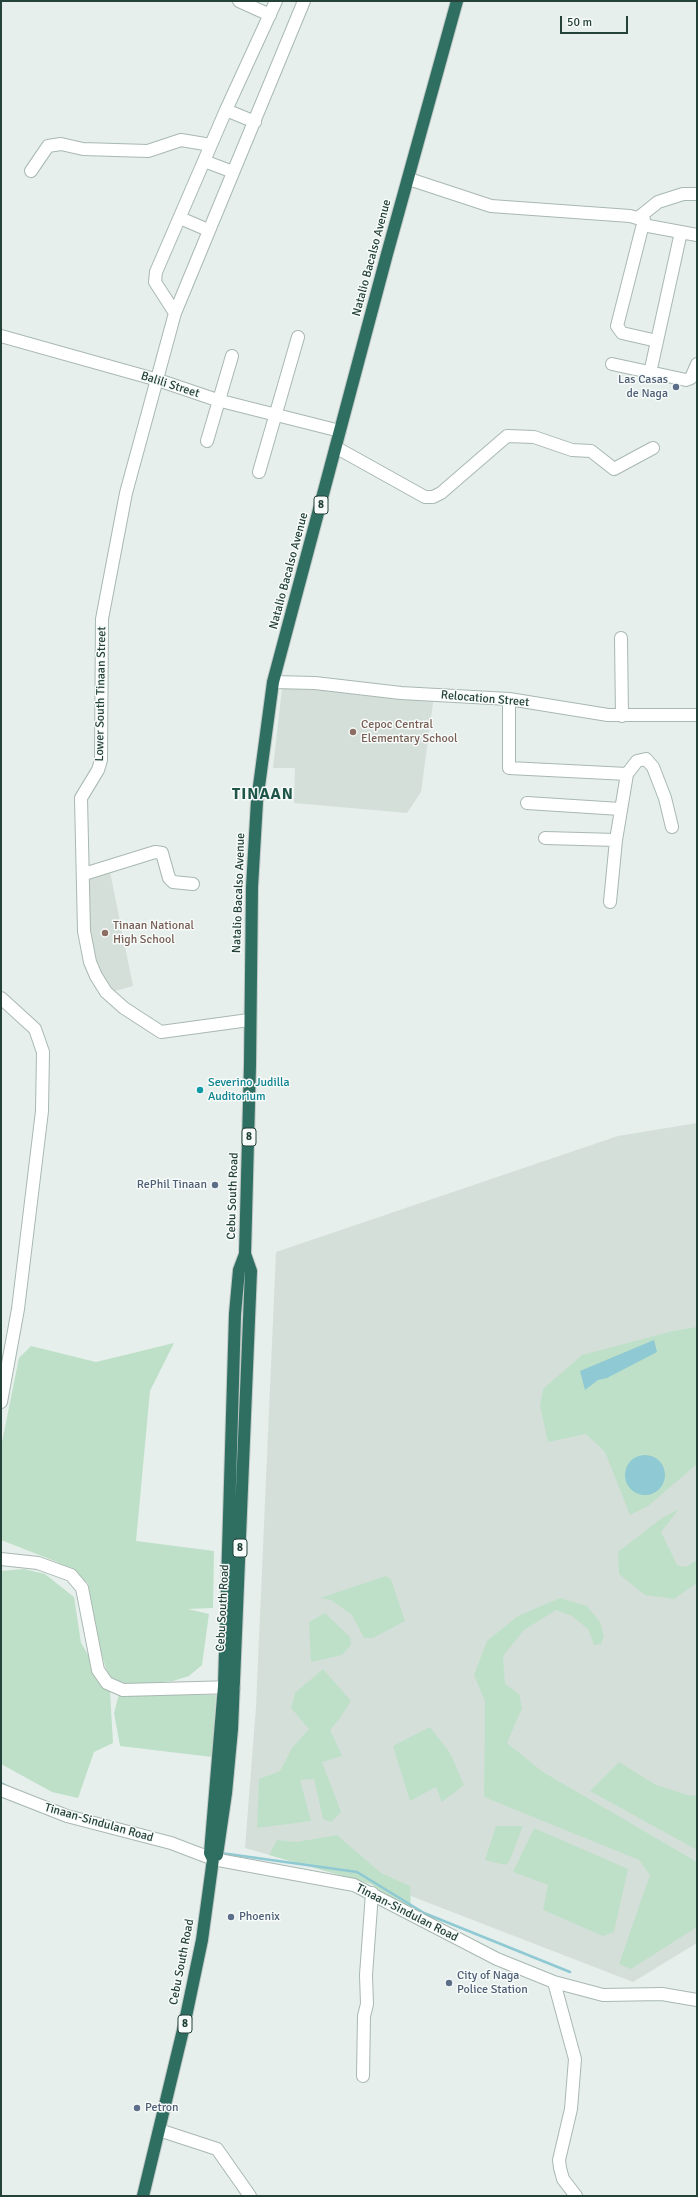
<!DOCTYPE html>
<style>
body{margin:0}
#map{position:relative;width:698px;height:2197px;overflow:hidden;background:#e6efeb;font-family:Signika,sans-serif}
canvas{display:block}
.frame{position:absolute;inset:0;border:2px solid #24423a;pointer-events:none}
.scale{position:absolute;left:560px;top:16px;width:68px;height:18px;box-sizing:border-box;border:2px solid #24423a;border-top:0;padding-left:5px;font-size:12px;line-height:14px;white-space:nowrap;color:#24423a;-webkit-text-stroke:3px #f7fbf9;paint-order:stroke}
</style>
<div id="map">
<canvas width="698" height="2197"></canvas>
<div class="frame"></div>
<div class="scale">50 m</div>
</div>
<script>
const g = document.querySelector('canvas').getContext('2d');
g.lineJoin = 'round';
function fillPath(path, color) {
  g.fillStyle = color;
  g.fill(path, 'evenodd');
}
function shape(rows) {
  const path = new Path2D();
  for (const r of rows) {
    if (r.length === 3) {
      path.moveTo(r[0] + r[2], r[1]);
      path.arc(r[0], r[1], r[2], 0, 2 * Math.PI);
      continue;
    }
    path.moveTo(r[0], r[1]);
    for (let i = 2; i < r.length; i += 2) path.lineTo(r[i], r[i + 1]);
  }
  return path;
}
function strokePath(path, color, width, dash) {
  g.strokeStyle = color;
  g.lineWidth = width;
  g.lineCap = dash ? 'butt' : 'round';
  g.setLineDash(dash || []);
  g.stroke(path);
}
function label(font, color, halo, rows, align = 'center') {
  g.font = font + ' Signika,sans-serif';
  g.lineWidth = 3;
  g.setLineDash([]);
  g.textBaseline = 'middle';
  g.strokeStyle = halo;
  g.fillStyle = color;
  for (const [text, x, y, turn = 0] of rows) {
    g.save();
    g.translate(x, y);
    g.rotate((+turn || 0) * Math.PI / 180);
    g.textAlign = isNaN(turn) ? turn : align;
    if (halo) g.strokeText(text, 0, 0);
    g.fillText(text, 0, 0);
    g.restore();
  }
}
const built = shape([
 [282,688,434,696,421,792,407,813,294,803,295,768,273,768],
 [109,867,133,986,115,991,108,987,101,979,89,942,87,875],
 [697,1123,697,1943,633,1982,398,1891,245,1848,256,1707,276,1252,618,1136]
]);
const green = shape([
 [697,1327,697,1464,648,1506,630,1515,605,1452,586,1434,548,1442,540,1406,543,1389,582,1355,673,1331],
 [174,1343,150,1391,136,1541,214,1551,213,1608,188,1609,209,1614,202,1665,189,1676,173,1681,129,1685,108,1676,96,1634,88,1583,57,1562,1,1540,1,1447,19,1358,31,1346,96,1362],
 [679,1509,661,1532,677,1565,686,1567,697,1560,697,1583,674,1599,645,1595,619,1574,618,1552,662,1518],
 [24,1569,45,1574,74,1597,81,1643,110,1691,113,1743,94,1752,78,1798,52,1792,1,1764,1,1571],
 [386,1576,391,1579,405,1621,373,1638,364,1638,352,1615,331,1600,320,1598],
 [560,1598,587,1606,600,1622,604,1636,601,1644,594,1645,588,1629,572,1616,556,1610,524,1630,503,1656,505,1684,519,1694,522,1708,507,1743,543,1772,697,1862,697,1927,631,1969,619,1964,650,1875,639,1860,484,1797,485,1701,474,1675,487,1641,518,1616],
 [325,1613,350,1637,351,1645,342,1655,311,1662,309,1622],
 [323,1669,351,1701,340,1718,330,1730,342,1756,322,1762,341,1812,331,1822,323,1819,314,1779,300,1780,311,1821,257,1828,259,1779,280,1771,292,1748,309,1729,291,1708,295,1693],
 [119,1694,216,1695,212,1757,120,1746,114,1713],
 [430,1727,450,1753,464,1785,442,1802,436,1787,410,1801,393,1746],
 [619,1762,656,1785,691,1796,697,1795,697,1850,590,1791],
 [496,1826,523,1826,509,1862,505,1865,485,1860],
 [534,1828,628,1869,614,1932,603,1936,543,1910,548,1885,513,1872],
 [337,1835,381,1873,410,1886,411,1910,389,1898,371,1884,269,1855,277,1840,296,1842]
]);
const water = shape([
 [654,1340,657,1352,607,1378,598,1380,585,1390,580,1371],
 [645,1475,20]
]);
const stream = shape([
 [1,1783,9,1787],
 [221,1853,357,1872,424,1913,570,1972]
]);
const minor = shape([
 [239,1,270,15],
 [255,122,226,110,276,1],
 [204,161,233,172],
 [31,171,48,146,61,144,83,149,148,151,181,140,211,145],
 [409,179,491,206,630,216,644,220,617,326,622,333,657,341],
 [180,218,208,230],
 [638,218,658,202,683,194,697,194],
 [643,225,697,235],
 [175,313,155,282,156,272,226,110],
 [1,336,158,380,217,400,340,431],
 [612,364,686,380,691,378,697,364],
 [650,373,681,232],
 [207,441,232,356],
 [337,448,425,497,433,497,441,493,507,436,534,437,572,450,591,451,614,469,653,448],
 [259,472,298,337],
 [621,638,622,716],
 [273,682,315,683,401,693,509,699,608,715,697,715],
 [509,699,509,768,627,774],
 [527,803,620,809],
 [545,838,616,840,610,902],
 [616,840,627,774,637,761,646,759,653,767,665,798,672,827],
 [84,874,155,852,162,853,169,878,173,882,193,884],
 [1,998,35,1029,43,1052,42,1111,18,1309,1,1402],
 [249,1020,161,1032,124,1008,106,992,96,976,90,962,84,931,81,798,98,770,101,760,102,619,126,493,175,313,304,1],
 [1,1559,38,1563,71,1575,82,1588,98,1670,107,1683,123,1690,234,1687],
 [1,1790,67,1816,171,1843,213,1859,354,1885,497,1959,554,1982,603,1995,662,1994,697,2000],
 [554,1982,575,2059,571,2109,559,2160,560,2168,563,2179,576,2196],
 [363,2076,364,2016,367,2004,366,1975,372,1893],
 [159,2130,217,2149,250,2196]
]);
const highway = shape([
 [217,1855,226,1793,232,1729,251,1271,245,1254],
 [143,2196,184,2026,202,1940,213,1859,210,1853,224,1686,235,1314,239,1270,245,1254,250,1065,252,887,257,801,273,682,387,254,457,1]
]);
const markers = [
 [676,387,4,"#5c6f8a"],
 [353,732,4,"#8d6e63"],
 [105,933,4,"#8d6e63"],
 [200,1090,4,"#0f9aa8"],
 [215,1185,4,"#5c6f8a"],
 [231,1917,4,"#5c6f8a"],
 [449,1983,4,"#5c6f8a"],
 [137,2108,4,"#5c6f8a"]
];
const shields = [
 [321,505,14],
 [249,1137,14],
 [240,1548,14],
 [185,2024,14]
];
const shieldNames = [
 ["8",321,505],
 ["8",249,1137],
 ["8",240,1548],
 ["8",185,2024]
];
const streetNames = [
 ["Natalio Bacalso Avenue",372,258,-75],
 ["Balili Street",170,385,18],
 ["Natalio Bacalso Avenue",289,571,-75],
 ["Lower South Tinaan Street",101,694,-89],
 ["Relocation Street",485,699,5],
 ["Natalio Bacalso Avenue",239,893,-88],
 ["Cebu South Road",233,1196,-88],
 ["Cebu South Road",223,1608,-87],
 ["Tinaan-Sindulan Road",99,1823,16],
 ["Tinaan-Sindulan Road",407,1913,27],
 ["Cebu South Road",182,1962,-79]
];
const serviceNames = [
 ["Las Casas",668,380,"right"],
 ["de Naga",668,394,"right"],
 ["RePhil Tinaan",207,1185,"right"],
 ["Phoenix",239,1917],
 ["City of Naga",457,1976],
 ["Police Station",457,1990],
 ["Petron",145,2108]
];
const educationNames = [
 ["Cepoc Central",361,725],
 ["Elementary School",361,739],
 ["Tinaan National",113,926],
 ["High School",113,940]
];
const cultureNames = [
 ["Severino Judilla",208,1083],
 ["Auditorium",208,1097]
];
const districtNames = [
 ["TINAAN",263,795]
];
fillPath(built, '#d4dfda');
fillPath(green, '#bfe0c8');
fillPath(water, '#8ec9d4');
strokePath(stream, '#8ec9d4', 2.5);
strokePath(minor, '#a8b8b2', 14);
strokePath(highway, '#c2cac8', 14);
strokePath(minor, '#fff', 12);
strokePath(highway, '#2f6f62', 12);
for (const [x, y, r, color] of markers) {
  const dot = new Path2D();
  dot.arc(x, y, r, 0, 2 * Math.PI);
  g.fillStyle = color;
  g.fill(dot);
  strokePath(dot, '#f7fbf9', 1.5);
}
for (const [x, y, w] of shields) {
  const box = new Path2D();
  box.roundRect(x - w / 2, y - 9, w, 18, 3);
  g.fillStyle = '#f7fbf9';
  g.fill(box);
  strokePath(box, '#24423a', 1);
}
label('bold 11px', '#24423a', null, shieldNames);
label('12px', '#24423a', '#f7fbf9', streetNames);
label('12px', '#4e5e75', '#f7fbf9', serviceNames, 'left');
label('12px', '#785e54', '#f7fbf9', educationNames, 'left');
label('12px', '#0d838f', '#f7fbf9', cultureNames, 'left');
g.letterSpacing = '1px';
label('bold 16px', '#1f5548', '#f7fbf9', districtNames);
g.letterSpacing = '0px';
</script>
